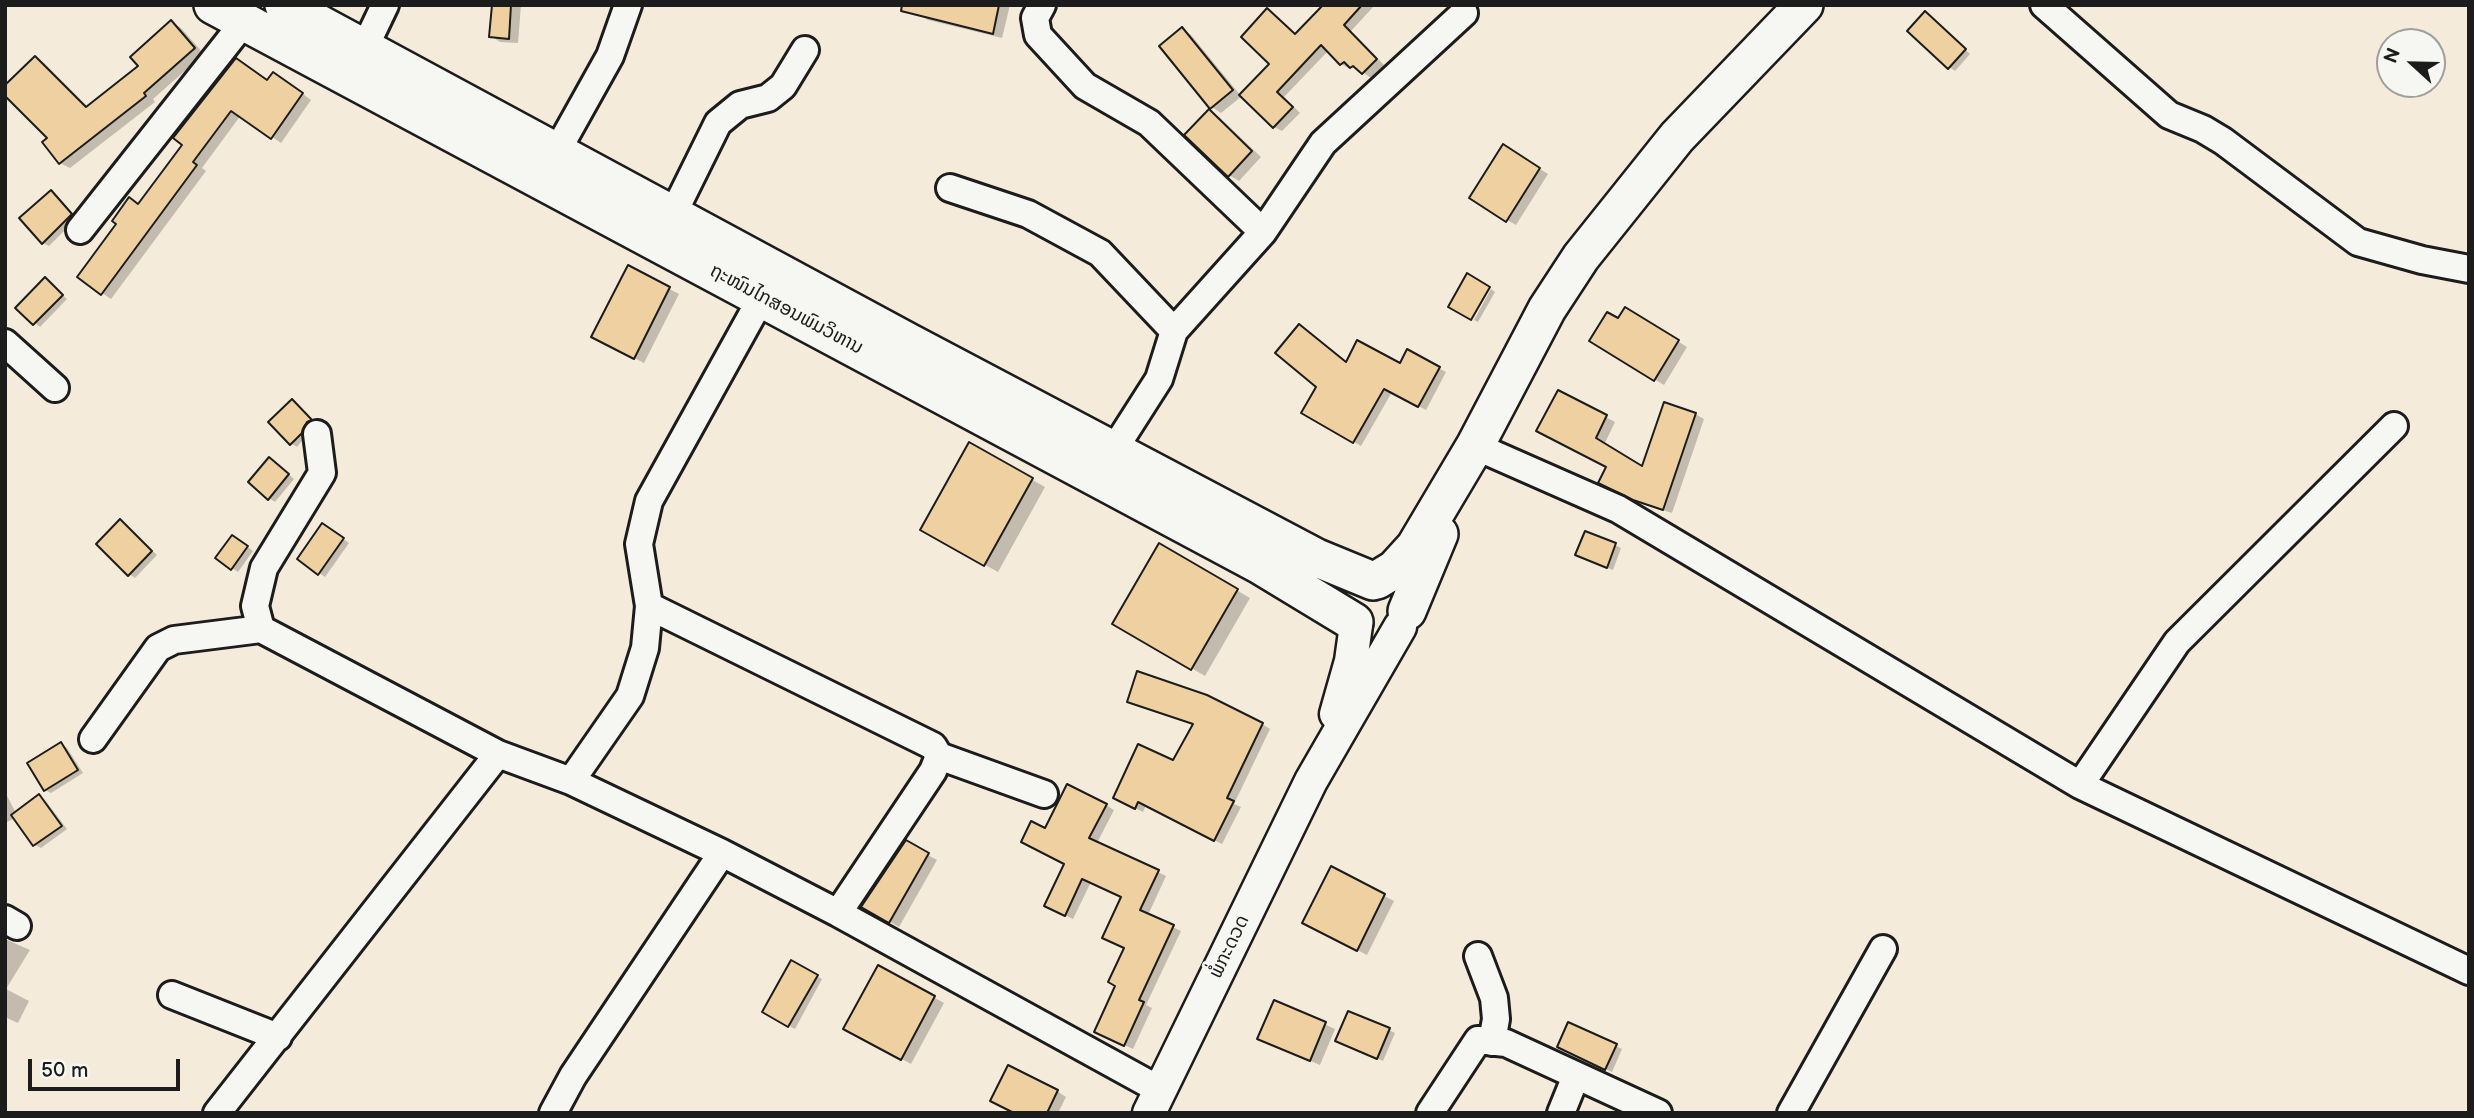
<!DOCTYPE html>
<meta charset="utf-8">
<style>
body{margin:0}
#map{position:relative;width:2474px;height:1118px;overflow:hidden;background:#f4ebda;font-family:"Balsamiq Sans",sans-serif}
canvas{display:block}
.frame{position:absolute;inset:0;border:7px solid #1c1c1c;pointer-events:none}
.north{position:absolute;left:2376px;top:28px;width:70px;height:70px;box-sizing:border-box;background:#f6f6f2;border:2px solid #9f9f9c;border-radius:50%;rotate:292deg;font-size:19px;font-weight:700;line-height:28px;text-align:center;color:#1c1c1c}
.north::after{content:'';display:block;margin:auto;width:24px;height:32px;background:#1c1c1c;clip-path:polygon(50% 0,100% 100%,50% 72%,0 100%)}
.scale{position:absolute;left:28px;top:1059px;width:152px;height:32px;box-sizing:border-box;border:4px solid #1c1c1c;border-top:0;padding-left:9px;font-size:21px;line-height:24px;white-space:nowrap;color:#1c1c1c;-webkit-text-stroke:5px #f6f6f2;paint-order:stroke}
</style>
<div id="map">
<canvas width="2474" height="1118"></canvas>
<div class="frame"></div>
<div class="north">N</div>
<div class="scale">50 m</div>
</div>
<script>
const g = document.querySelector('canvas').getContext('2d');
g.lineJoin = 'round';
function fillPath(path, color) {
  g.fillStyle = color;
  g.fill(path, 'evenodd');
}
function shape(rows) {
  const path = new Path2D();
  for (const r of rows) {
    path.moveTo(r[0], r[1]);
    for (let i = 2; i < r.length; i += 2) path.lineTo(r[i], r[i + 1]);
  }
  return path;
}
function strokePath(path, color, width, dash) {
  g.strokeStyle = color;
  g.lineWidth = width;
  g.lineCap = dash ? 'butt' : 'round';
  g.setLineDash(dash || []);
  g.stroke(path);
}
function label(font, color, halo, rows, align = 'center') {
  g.font = font + ' "Balsamiq Sans","Noto Sans Lao",sans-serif';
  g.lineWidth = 5;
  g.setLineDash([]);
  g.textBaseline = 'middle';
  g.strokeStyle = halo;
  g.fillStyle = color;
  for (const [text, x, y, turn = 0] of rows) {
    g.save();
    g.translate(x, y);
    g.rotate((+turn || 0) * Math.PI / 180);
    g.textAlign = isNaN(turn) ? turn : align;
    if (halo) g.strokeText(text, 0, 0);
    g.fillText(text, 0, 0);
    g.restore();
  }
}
const shadow = shape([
 [493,5,521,5,518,43,500,42,491,36],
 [921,5,1010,5,1002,38,928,20,918,14],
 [1327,5,1375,5,1351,31,1384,65,1371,78,1361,71,1351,67,1350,69,1341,64,1328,51,1284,97,1300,113,1282,131,1274,127,1242,96,1221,113,1212,107,1182,30,1191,35,1241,96,1272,64,1268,11,1296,35],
 [1931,17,1970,54,1955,71,1949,67],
 [171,22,181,28,204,54,153,99,155,102,70,168,60,163,50,138,35,58,44,63,88,107,141,66],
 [283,79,311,100,281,143,241,115,202,168,206,171,111,299,102,293,139,205,185,144,268,82],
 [1209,112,1219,117,1261,157,1239,181,1229,175],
 [1513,152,1548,174,1516,225,1507,220],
 [51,192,57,196,77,218,49,246,43,243],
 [628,268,679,294,644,363,603,342],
 [45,280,67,299,40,327,18,308],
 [1491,289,1495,292,1478,322,1474,320],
 [1625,309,1687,347,1664,385,1592,341,1618,320],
 [1300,326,1347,363,1401,365,1407,352,1446,372,1426,410,1392,392,1361,446,1304,413,1319,386],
 [1559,392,1615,422,1604,445,1643,468,1695,414,1704,419,1672,513,1644,504,1609,487,1609,467],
 [292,401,316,423,297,447,291,443],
 [969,444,1045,487,998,572,922,530],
 [276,463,294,479,275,502,269,498],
 [120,521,157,555,135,578,129,574],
 [329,529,349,543,325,577,299,559],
 [239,540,253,551,238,572,232,568],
 [1159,545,1250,598,1205,676,1114,623],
 [1615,545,1621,548,1613,570,1583,558],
 [1129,701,1262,724,1270,729,1234,804,1241,807,1222,844,1146,805,1143,812,1123,802,1174,763,1194,724],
 [61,744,67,748,83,773,51,793,45,790],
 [5,792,16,813,39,796,45,800,67,829,41,848,35,845,15,818,5,823],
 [1106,805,1114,810,1097,843,1166,876,1148,915,1181,931,1146,1005,1152,1008,1133,1049,1104,1036,1126,948,1123,897,1091,882,1073,919,1054,910,1066,864,1046,830],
 [906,843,937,860,899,927,863,906],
 [1331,869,1394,901,1367,955,1314,928],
 [5,939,30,950,6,989,29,1001,18,1023,5,1017],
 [792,962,822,979,795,1029,764,1012],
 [879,967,944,1003,911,1064,846,1028],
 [1275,1002,1335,1029,1320,1065,1269,1043],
 [1569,1024,1622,1049,1612,1072,1565,1050],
 [1389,1030,1395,1033,1383,1061,1343,1044],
 [1057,1091,1066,1097,1058,1113,1016,1113]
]);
const building = shape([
 [492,5,511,5,509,39,489,37,492,5],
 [902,5,999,5,993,34,901,11,902,5],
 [1323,5,1362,5,1344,25,1377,59,1362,74,1353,66,1350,68,1344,62,1340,65,1321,45,1277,92,1293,107,1273,128,1239,95,1269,64,1241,37,1267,8,1295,34,1323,5],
 [1925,11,1966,49,1948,69,1907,31,1925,11],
 [171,20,195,48,144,93,146,96,59,164,42,142,47,138,5,96,5,85,35,56,86,107,138,66,130,57,171,20],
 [1182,27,1233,90,1210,109,1159,46,1182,27],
 [236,58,267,80,273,72,303,93,271,139,231,111,193,162,197,165,101,295,77,277,116,224,112,221,129,197,138,204,182,145,173,138,236,58],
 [1209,109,1252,151,1228,177,1184,135,1209,109],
 [1503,144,1540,168,1506,222,1469,198,1503,144],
 [51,190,72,214,42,244,19,218,51,190],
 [628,265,670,287,634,359,591,337,628,265],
 [1467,273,1490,287,1471,320,1448,307,1467,273],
 [45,277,63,295,33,325,15,308,45,277],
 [1625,307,1679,340,1654,381,1589,341,1607,312,1618,318,1625,307],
 [1299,324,1346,362,1357,340,1400,363,1407,349,1440,367,1418,407,1384,389,1353,443,1301,413,1316,387,1275,353,1299,324],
 [1558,390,1607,415,1596,438,1642,466,1664,402,1696,413,1663,510,1633,500,1598,483,1606,467,1536,431,1558,390],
 [292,399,312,420,307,422,302,433,290,445,268,422,292,399],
 [969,442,1033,478,984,566,920,530,969,442],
 [269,457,289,474,268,500,248,482,269,457],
 [120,519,152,551,128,576,96,544,120,519],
 [322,523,344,538,318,575,297,559,322,523],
 [1585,531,1616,543,1607,568,1575,555,1585,531],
 [232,535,248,546,231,570,215,558,232,535],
 [1159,543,1238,589,1191,670,1112,624,1159,543],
 [1137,671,1207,695,1263,723,1227,798,1234,801,1214,841,1138,802,1135,809,1113,798,1138,744,1173,760,1193,724,1127,702,1137,671],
 [61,742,78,770,44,791,27,763,61,742],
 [1067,784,1107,804,1089,838,1159,870,1140,910,1174,925,1139,1000,1144,1002,1124,1046,1094,1032,1115,986,1108,982,1124,948,1102,938,1121,897,1082,879,1065,916,1044,906,1064,864,1021,842,1031,821,1045,828,1067,784],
 [39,794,62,826,33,846,11,815,39,794],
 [906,840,929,853,889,923,861,907,906,840],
 [1331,866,1385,894,1357,951,1302,923,1331,866],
 [791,960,818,975,788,1027,762,1012,791,960],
 [878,965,935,996,901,1060,843,1029,878,965],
 [1274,1000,1326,1022,1310,1061,1257,1039,1274,1000],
 [1348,1011,1390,1028,1377,1059,1335,1041,1348,1011],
 [1568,1022,1617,1044,1605,1070,1557,1047,1568,1022],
 [1008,1065,1058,1090,1047,1113,1014,1113,990,1101,1008,1065]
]);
const minor = shape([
 [1042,5,1035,18,1038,35,1085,86,1149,123,1263,232],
 [2044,5,2169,115,2203,129,2223,141,2358,242,2422,260,2469,269],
 [364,49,385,5],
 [557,151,610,56,628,5],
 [950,188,1028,214,1100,253,1174,331],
 [673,214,718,123,740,105,768,98,783,86,805,50],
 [80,230,244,22],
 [5,343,55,388],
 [1475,446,1618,509,2080,785,2469,971],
 [1113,451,1159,379,1174,331,1263,232,1323,143,1464,13],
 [649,606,933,746,939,756,933,771,838,913],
 [261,629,255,606,264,568,322,473,317,434],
 [93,739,158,648,174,640,261,629,498,754,571,781,722,853,838,913,1160,1090],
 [939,756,1044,794],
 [571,781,630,696,645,648,649,606,639,544,649,501,762,297],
 [2080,785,2177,642,2394,426],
 [5,919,17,926],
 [1478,956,1494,998,1496,1019,1492,1042],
 [172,995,278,1037],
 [217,1113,498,754],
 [553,1113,573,1076,722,853],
 [1430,1113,1478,1040,1506,1043,1658,1113],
 [1561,1113,1576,1076],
 [1791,1113,1883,949]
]);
const major = shape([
 [1336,714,1351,661,1356,625],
 [1149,1113,1311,781,1400,627]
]);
const highway = shape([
 [213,5,1260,565,1354,622],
 [284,5,908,342,1317,558,1373,581],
 [1377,580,1395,569,1415,547,1475,446,1547,309,1581,257,1677,137,1804,5],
 [1407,611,1439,534]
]);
const streetNames = [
 ["ຖະໜົນໄກສອນພົມວິຫານ",786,310,28],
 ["ພໍ່ກະດວດ",1230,947,-64]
];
fillPath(shadow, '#0003');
fillPath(building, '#efd0a1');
strokePath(building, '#1c1c1c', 2);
strokePath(minor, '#1c1c1c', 32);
strokePath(major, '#1c1c1c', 37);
strokePath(highway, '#1c1c1c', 42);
strokePath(minor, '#f6f6f2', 26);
strokePath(major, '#f6f6f2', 32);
strokePath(highway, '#f6f6f2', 37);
label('19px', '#1c1c1c', '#f6f6f2', streetNames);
</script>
